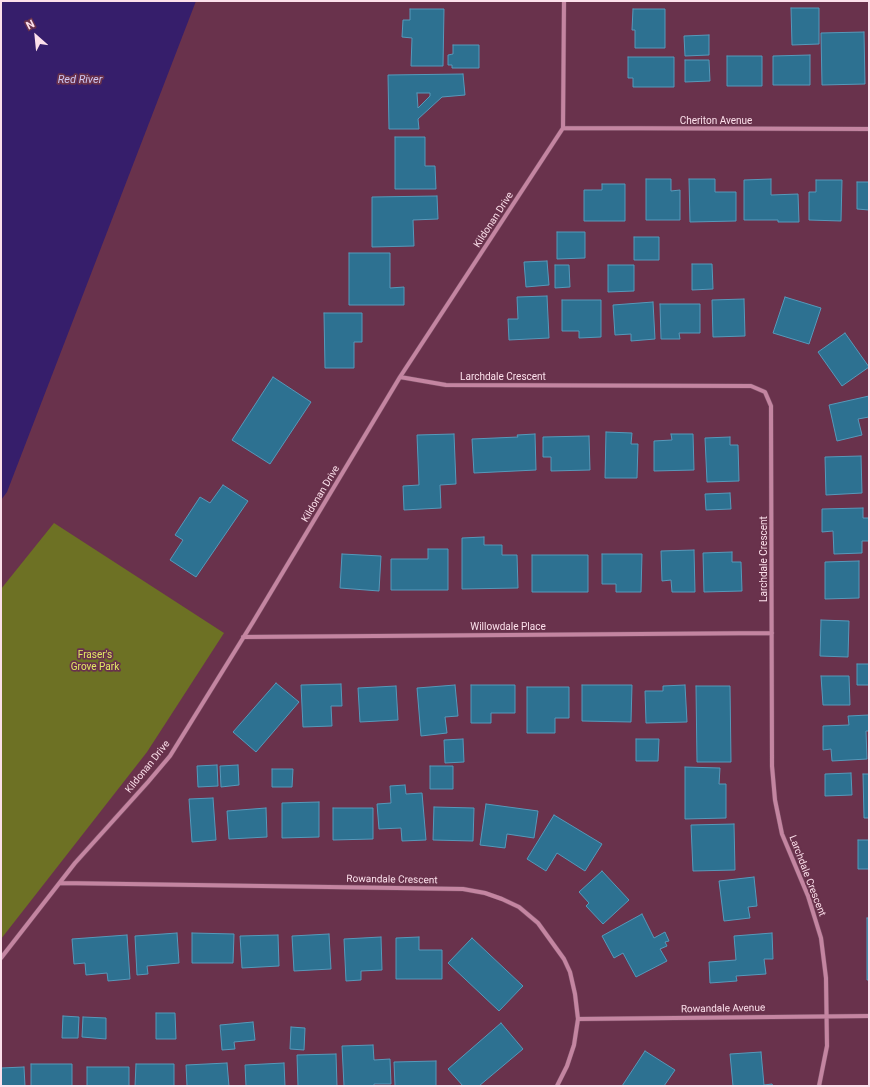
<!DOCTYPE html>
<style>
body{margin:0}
#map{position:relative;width:870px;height:1087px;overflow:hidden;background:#69324c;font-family:Roboto,sans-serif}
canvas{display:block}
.frame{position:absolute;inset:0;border:2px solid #fce0eb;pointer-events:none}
.north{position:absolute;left:16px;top:16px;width:40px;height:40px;-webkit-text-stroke:3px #69324c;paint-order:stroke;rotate:333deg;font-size:11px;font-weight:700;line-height:16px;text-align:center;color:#fce0eb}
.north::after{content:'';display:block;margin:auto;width:14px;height:18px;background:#fce0eb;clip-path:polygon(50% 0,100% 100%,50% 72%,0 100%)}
</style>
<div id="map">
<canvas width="870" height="1087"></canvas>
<div class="frame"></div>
<div class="north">N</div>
</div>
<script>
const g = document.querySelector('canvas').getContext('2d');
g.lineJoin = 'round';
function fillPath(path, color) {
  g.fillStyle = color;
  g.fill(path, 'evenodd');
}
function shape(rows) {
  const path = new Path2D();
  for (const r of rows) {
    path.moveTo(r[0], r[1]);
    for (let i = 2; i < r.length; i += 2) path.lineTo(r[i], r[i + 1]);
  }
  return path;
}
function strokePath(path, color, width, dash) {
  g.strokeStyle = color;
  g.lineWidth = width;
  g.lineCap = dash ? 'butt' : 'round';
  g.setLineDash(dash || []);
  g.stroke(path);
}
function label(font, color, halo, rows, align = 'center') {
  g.font = font + ' Roboto,sans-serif';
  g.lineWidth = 3.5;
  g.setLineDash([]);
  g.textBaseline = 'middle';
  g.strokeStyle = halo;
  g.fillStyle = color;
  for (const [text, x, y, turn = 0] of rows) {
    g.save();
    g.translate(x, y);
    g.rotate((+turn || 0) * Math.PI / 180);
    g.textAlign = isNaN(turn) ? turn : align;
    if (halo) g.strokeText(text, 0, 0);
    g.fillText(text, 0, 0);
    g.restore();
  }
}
const green = shape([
 [54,523,224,633,147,752,1,939,1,589]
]);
const water = shape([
 [1,1,196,1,7,492,1,500]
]);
const building = shape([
 [791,8,819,8,819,44,792,45,791,8],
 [410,9,444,9,443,66,411,66,412,38,402,37,403,20,410,20,410,9],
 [633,9,665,9,665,48,635,48,635,30,632,30,633,9],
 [864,32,865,84,822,85,821,33,864,32],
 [709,35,709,55,685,56,684,36,709,35],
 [453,45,479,45,479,68,452,68,452,65,448,65,448,55,453,54,453,45],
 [810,55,810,85,773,85,773,56,810,55],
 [727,56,762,56,762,86,727,86,727,56],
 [628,57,674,57,674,87,633,87,633,78,628,78,628,57],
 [685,60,709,60,710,81,685,82,685,60],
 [463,74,465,95,442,97,418,119,419,129,389,129,388,75,463,74],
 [417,93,430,93,430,96,418,108,417,93],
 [395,137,425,137,425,166,435,166,436,189,395,189,395,137],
 [646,179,671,179,671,191,680,190,680,220,646,220,646,179],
 [689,179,715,179,715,192,736,192,736,221,690,222,689,179],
 [771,179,771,195,798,194,799,222,778,222,778,220,744,220,744,180,771,179],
 [816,180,842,180,841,221,809,220,809,192,816,192,816,180],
 [857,182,869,182,869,210,857,209,857,182],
 [602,184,625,184,625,221,584,221,584,190,602,190,602,184],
 [437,196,438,219,413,220,414,246,372,247,372,197,437,196],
 [557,232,585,232,585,258,557,259,557,232],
 [634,237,659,237,659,260,634,260,634,237],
 [349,253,390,253,390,288,404,287,404,305,349,305,349,253],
 [547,261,549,285,526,287,524,262,547,261],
 [692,264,712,264,713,289,692,290,692,264],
 [555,265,569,265,570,287,555,288,555,265],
 [608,265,634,265,634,291,608,292,608,265],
 [547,296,549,338,509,340,508,319,518,319,517,297,547,296],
 [785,297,821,308,809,344,773,333,785,297],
 [744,299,745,336,713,337,712,300,744,299],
 [562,300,601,300,601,337,579,338,579,331,562,331,562,300],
 [653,302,655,339,631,341,631,334,615,335,613,305,653,302],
 [660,304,700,304,700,333,679,333,680,339,661,339,660,304],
 [324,313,362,313,362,342,354,342,354,368,325,368,324,313],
 [845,333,869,367,842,386,818,352,845,333],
 [273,377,311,402,270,464,232,440,273,377],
 [869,396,869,417,858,419,862,435,837,441,829,405,869,396],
 [606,432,632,433,631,444,638,444,637,478,605,478,606,432],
 [454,434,456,484,440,485,441,508,404,510,403,486,419,485,417,435,454,434],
 [535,434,536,470,474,473,472,439,518,437,517,435,535,434],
 [671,434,693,434,694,470,654,471,654,441,672,440,671,434],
 [589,436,590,470,551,471,551,457,543,457,543,437,589,436],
 [730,437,730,445,738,445,739,481,707,482,705,438,730,437],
 [861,456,862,493,826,495,825,457,861,456],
 [223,485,248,501,196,577,170,560,183,540,175,535,200,497,210,503,223,485],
 [730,493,731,509,706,510,705,494,730,493],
 [863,508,863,518,869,518,869,541,862,541,862,553,834,554,833,531,822,532,822,509,863,508],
 [484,537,484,545,502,545,502,555,517,555,518,588,462,589,462,538,484,537],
 [428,549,448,549,448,590,391,590,391,559,428,559,428,549],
 [694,550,695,592,672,592,671,580,662,581,661,551,694,550],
 [732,552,732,562,741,562,742,591,704,592,703,553,732,552],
 [342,554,381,556,379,591,340,588,342,554],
 [602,554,642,554,641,592,616,592,616,584,602,584,602,554],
 [532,555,588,555,588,592,532,592,532,555],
 [859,561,859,598,825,599,825,562,859,561],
 [821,620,849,621,848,657,820,656,821,620],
 [857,664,869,664,869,685,857,685,857,664],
 [821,676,849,676,850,705,823,705,821,676],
 [276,683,299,702,256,752,233,732,276,683],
 [341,684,342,706,331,706,332,726,303,727,301,685,341,684],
 [455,685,458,716,445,717,447,733,421,736,417,688,455,685],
 [471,685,515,685,515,713,491,713,491,723,471,723,471,685],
 [582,685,632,685,631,722,582,721,582,685],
 [685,685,687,722,646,723,645,691,663,691,663,686,685,685],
 [396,686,398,720,360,722,358,688,396,686],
 [696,686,730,686,731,762,697,762,696,686],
 [527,687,569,687,569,718,555,718,555,733,527,733,527,687],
 [869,715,869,731,866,731,867,759,832,761,831,749,823,750,823,726,849,725,848,716,869,715],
 [463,739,464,762,445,763,444,740,463,739],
 [636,739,659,739,658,761,636,761,636,739],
 [217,765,218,786,198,787,197,766,217,765],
 [238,765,239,785,221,787,220,766,238,765],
 [430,766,453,766,453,789,430,789,430,766],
 [685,767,720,768,719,784,726,784,726,818,685,819,685,767],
 [272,769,293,769,292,787,272,787,272,769],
 [851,773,852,795,825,796,825,774,851,773],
 [863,774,869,774,869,818,864,818,863,774],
 [405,785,406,794,422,793,426,840,402,841,401,828,379,829,377,804,391,803,390,786,405,785],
 [213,798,216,840,192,842,189,799,213,798],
 [319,802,319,837,282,838,282,803,319,802],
 [486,804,538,811,534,838,507,834,505,848,480,845,486,804],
 [434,807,474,808,473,841,433,840,434,807],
 [266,808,267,837,229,839,227,811,266,808],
 [333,808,373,808,373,839,333,840,333,808],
 [554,815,602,844,585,871,557,853,546,871,527,859,554,815],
 [734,824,735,870,693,871,691,825,734,824],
 [858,840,869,840,869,869,858,869,858,840],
 [602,871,629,900,603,924,586,906,589,903,579,892,602,871],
 [754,877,757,906,748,907,750,918,724,921,719,881,754,877],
 [642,914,654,938,665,932,669,941,665,942,667,946,660,949,667,961,636,977,623,953,614,958,602,936,642,914],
 [867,918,869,918,869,980,867,980,867,918],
 [177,933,179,963,147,966,148,974,137,975,135,936,177,933],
 [192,933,234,934,233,963,192,963,192,933],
 [772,933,773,959,764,959,766,974,736,976,737,981,710,983,709,962,736,960,734,936,772,933],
 [329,934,331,969,294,971,292,936,329,934],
 [127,935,130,979,108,981,107,973,86,975,85,963,74,964,72,939,127,935],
 [278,935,279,966,242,968,240,936,278,935],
 [381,937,382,970,361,971,361,980,346,981,344,939,381,937],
 [419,937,419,950,442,950,442,979,396,979,396,938,419,937],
 [472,938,523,986,499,1011,448,963,472,938],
 [156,1013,175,1013,176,1039,156,1039,156,1013],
 [63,1016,79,1017,78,1038,62,1038,63,1016],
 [83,1017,106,1018,106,1039,82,1037,83,1017],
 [253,1022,255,1040,234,1042,235,1049,222,1050,220,1025,253,1022],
 [501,1023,523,1049,479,1086,463,1086,448,1069,501,1023],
 [291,1027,305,1028,304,1050,290,1049,291,1027],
 [373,1045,374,1060,390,1059,391,1084,374,1084,374,1086,344,1086,342,1046,373,1045],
 [645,1051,675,1070,664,1086,622,1086,645,1051],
 [761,1052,764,1085,772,1084,773,1086,733,1086,730,1054,761,1052],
 [336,1054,337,1086,298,1086,297,1055,336,1054],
 [436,1061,436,1086,395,1086,394,1062,436,1061],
 [227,1063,229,1086,187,1086,186,1065,227,1063],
 [284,1063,285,1086,246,1086,245,1065,284,1063],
 [31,1064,72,1064,72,1086,31,1086,31,1064],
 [136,1064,174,1064,174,1086,135,1086,136,1064],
 [24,1067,25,1086,1,1086,1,1068,24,1067],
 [87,1067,129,1067,129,1086,87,1086,87,1067]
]);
const street = shape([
 [563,128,869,129],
 [400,377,446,385,751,386,765,392,771,406,772,766,775,800,782,834,808,896,821,938,826,978,827,1046,819,1086],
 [243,637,772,633],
 [60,883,463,889,485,893,502,899,519,907,538,923,564,959,570,972,575,994,578,1019,574,1045,567,1066,557,1086],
 [1,958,75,863,148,782,170,756,253,622,400,377,563,128,564,1],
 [578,1019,869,1016]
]);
const streetNames = [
 ["Cheriton Avenue",716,121],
 ["Kildonan Drive",494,220,-57],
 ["Larchdale Crescent",503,377],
 ["Kildonan Drive",321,494,-59],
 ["Larchdale Crescent",764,559,-90],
 ["Willowdale Place",508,627],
 ["Kildonan Drive",148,767,-51],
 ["Larchdale Crescent",807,876,69],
 ["Rowandale Crescent",392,880,1],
 ["Rowandale Avenue",723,1009,-1]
];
const parkNames = [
 ["Fraser's",95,655],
 ["Grove Park",95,667]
];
const waterNames = [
 ["Red River",80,80]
];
fillPath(green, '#6d7124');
fillPath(water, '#361e6b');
fillPath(building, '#2d7191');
strokePath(building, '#5699ba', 1);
strokePath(street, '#7d5066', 5);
strokePath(street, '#c485a1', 4);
label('10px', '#fce0eb', '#69324c', streetNames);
label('10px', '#e2e964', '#69324c', parkNames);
label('italic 11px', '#cdc7f4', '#69324c', waterNames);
</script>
